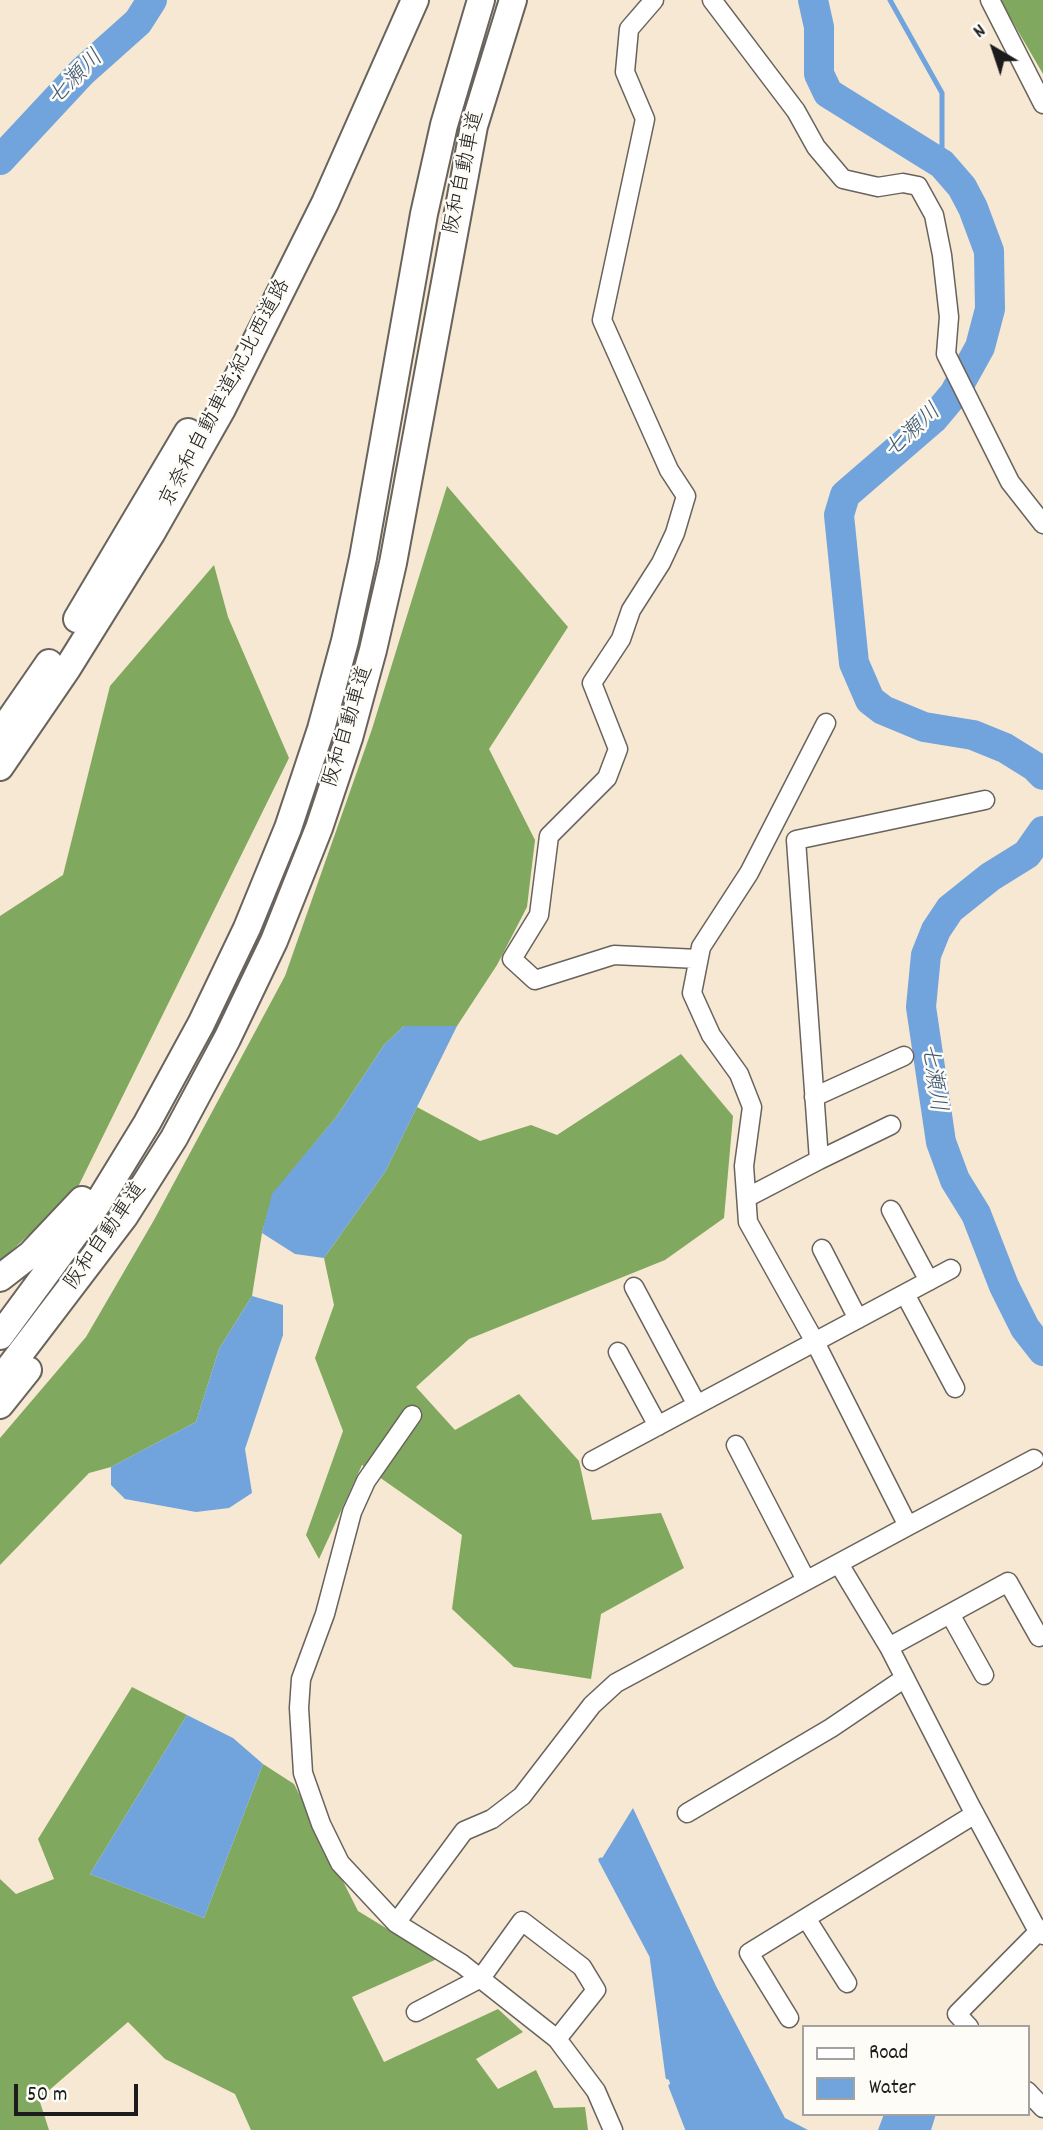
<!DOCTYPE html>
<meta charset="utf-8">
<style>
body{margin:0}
#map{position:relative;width:1043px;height:2130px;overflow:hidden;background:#f6e8d2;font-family:Dekko,sans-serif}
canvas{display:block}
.legend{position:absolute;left:802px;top:2025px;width:228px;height:91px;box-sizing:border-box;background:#fdfcf7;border:2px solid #a3a29f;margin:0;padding:9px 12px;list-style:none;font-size:21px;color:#1c1c1c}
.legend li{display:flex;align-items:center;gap:14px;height:35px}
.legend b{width:35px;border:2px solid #a3a29f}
.north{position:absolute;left:959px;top:14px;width:70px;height:70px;-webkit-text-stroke:5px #fdfcf7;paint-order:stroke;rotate:321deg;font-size:19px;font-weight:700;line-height:28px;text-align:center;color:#1c1c1c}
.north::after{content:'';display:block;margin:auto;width:24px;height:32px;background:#1c1c1c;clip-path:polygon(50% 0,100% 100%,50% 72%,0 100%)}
.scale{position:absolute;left:14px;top:2084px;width:124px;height:32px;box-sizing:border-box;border:4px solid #1c1c1c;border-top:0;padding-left:9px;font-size:21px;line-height:24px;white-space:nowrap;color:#1c1c1c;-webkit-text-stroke:5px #fdfcf7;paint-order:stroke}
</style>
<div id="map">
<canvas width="1043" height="2130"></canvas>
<ul class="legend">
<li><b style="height:9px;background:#fff"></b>Road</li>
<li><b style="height:19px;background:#71a3dc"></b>Water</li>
</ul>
<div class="north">N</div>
<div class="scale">50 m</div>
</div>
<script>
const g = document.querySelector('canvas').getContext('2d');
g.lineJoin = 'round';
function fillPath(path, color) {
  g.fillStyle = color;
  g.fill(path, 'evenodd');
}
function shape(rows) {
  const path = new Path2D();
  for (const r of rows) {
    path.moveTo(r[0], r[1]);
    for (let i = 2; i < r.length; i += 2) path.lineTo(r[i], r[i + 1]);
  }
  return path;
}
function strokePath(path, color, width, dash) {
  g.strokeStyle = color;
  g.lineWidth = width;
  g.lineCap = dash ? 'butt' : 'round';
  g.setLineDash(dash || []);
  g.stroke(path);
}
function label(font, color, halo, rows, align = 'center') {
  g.font = font + ' Dekko,"Klee One",sans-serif';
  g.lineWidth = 5;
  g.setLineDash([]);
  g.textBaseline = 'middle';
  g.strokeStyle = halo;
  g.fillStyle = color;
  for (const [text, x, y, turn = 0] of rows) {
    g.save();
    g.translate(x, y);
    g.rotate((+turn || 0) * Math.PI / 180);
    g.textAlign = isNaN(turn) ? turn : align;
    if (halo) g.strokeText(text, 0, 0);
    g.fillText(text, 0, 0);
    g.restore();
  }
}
const forest = shape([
 [1000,0,1043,0,1043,74],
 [447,486,568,627,489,749,535,840,527,907,497,965,457,1026,404,1026,384,1045,337,1116,273,1194,262,1233,252,1296,219,1349,196,1422,111,1467,89,1473,0,1565,0,1438,86,1337,154,1220,285,976,372,729],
 [214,565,228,617,289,758,75,1193,0,1261,0,916,63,875,110,686],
 [681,1054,733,1116,724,1218,665,1260,469,1339,416,1387,455,1430,519,1394,579,1461,592,1520,661,1513,684,1568,601,1614,591,1679,514,1667,452,1609,462,1535,362,1465,319,1559,306,1535,343,1431,315,1358,334,1305,324,1258,385,1172,417,1107,480,1141,531,1125,557,1135],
 [132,1687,187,1715,90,1874,204,1918,263,1764,294,1784,358,1911,437,1959,352,1997,384,2062,498,2009,523,2032,476,2059,498,2089,536,2070,554,2108,585,2107,588,2130,251,2130,235,2094,165,2059,128,2022,39,2099,49,2130,0,2130,0,1879,16,1894,54,1879,38,1839]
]);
const water = shape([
 [404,1026,457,1026,385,1172,324,1258,295,1254,262,1233,272,1194,337,1116,384,1045],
 [252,1296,283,1305,283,1335,245,1449,252,1493,229,1508,196,1512,125,1499,111,1485,111,1467,196,1422,219,1349],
 [187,1715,233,1738,263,1764,204,1918,90,1874],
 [633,1808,716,1986,785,2118,808,2130,688,2130,668,2078,652,1956,601,1860],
 [884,2114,936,2114,931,2130,878,2130]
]);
const stream = shape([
 [890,0,942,93,942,164],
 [601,1860,652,1956,668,2077],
 [671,2086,688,2130]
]);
const river = shape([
 [813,0,819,27,819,74,828,93,942,164,962,187,973,208,989,251,990,309,980,347,954,394,933,419,845,495,839,515,854,663,870,700,883,710,924,727,973,735,1005,748,1034,766,1043,775],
 [0,160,82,72,138,22,152,0],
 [1043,831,1027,854,990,877,950,909,936,930,926,955,921,1007,941,1142,955,1180,976,1214,1004,1286,1025,1328,1043,1351]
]);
const minor = shape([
 [654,0,629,29,625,72,645,119,602,320,669,470,686,496,675,533,661,563,631,610,621,639,592,683,618,749,607,778,549,836,539,915,512,959,535,980,614,955,698,959],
 [712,0,796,111,816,147,843,179,878,187,903,183,918,186,934,215,942,255,949,317,946,354,1010,482,1043,524],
 [990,0,1043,104],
 [814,1097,904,1056],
 [819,1160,891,1125],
 [748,1197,819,1160,796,840,985,800],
 [891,1210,929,1281],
 [822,1249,858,1319],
 [634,1287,697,1405],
 [905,1294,955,1388],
 [618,1352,658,1426],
 [412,1415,366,1481,352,1512,325,1614,301,1679,299,1708,303,1773,321,1824,340,1863,396,1923,462,1964,557,2039,596,2091,613,2130],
 [736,1445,806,1580],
 [592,1461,951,1269],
 [908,1526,1034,1459],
 [839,1564,889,1647,970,1805,1034,1924,1043,1935],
 [950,1614,984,1675],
 [889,1647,1008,1582,1039,1637],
 [687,1813,831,1728,905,1678],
 [806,1918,847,1983],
 [396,1923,464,1831,492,1819,522,1796,592,1705,616,1683,908,1526,815,1342,748,1222,744,1166,752,1107,739,1074,711,1035,692,993,701,947,749,873,826,723],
 [416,2012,481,1978,522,1921,582,1967,596,1990,557,2039],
 [789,2018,749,1953,975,1814],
 [969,2027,957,2014,1039,1931],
 [1027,2091,1043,2108]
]);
const highway = shape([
 [77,619,188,432],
 [0,734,49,663],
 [0,767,67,669,151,534,222,409,325,203,415,0],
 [0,1278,31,1254,82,1200],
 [0,1336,98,1203,147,1123,201,1024,247,928,288,828,321,729,345,641,363,558,424,214,444,125,481,0],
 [0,1380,124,1217,174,1138,227,1039,274,941,319,828,349,738,373,650,393,563,474,126,513,0],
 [0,1405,28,1370]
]);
const streetNames = [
 ["阪和自動車道",466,173,-78],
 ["京奈和自動車道;紀北西道路",227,394,-62],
 ["阪和自動車道",350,727,-73],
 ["阪和自動車道",107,1237,-55]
];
const waterNames = [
 ["七瀬川",77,80,-45],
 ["七瀬川",914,433,-43],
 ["七瀬川",931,1078,82]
];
fillPath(forest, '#80a85e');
fillPath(water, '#71a3dc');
strokePath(stream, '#71a3dc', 5);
strokePath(river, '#71a3dc', 30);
strokePath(minor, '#68635c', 21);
strokePath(highway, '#68635c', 30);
strokePath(minor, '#fff', 18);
strokePath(highway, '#fff', 26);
label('21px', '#1c1c1c', '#fdfcf7', streetNames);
label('italic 23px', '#425972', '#fdfcf7', waterNames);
</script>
